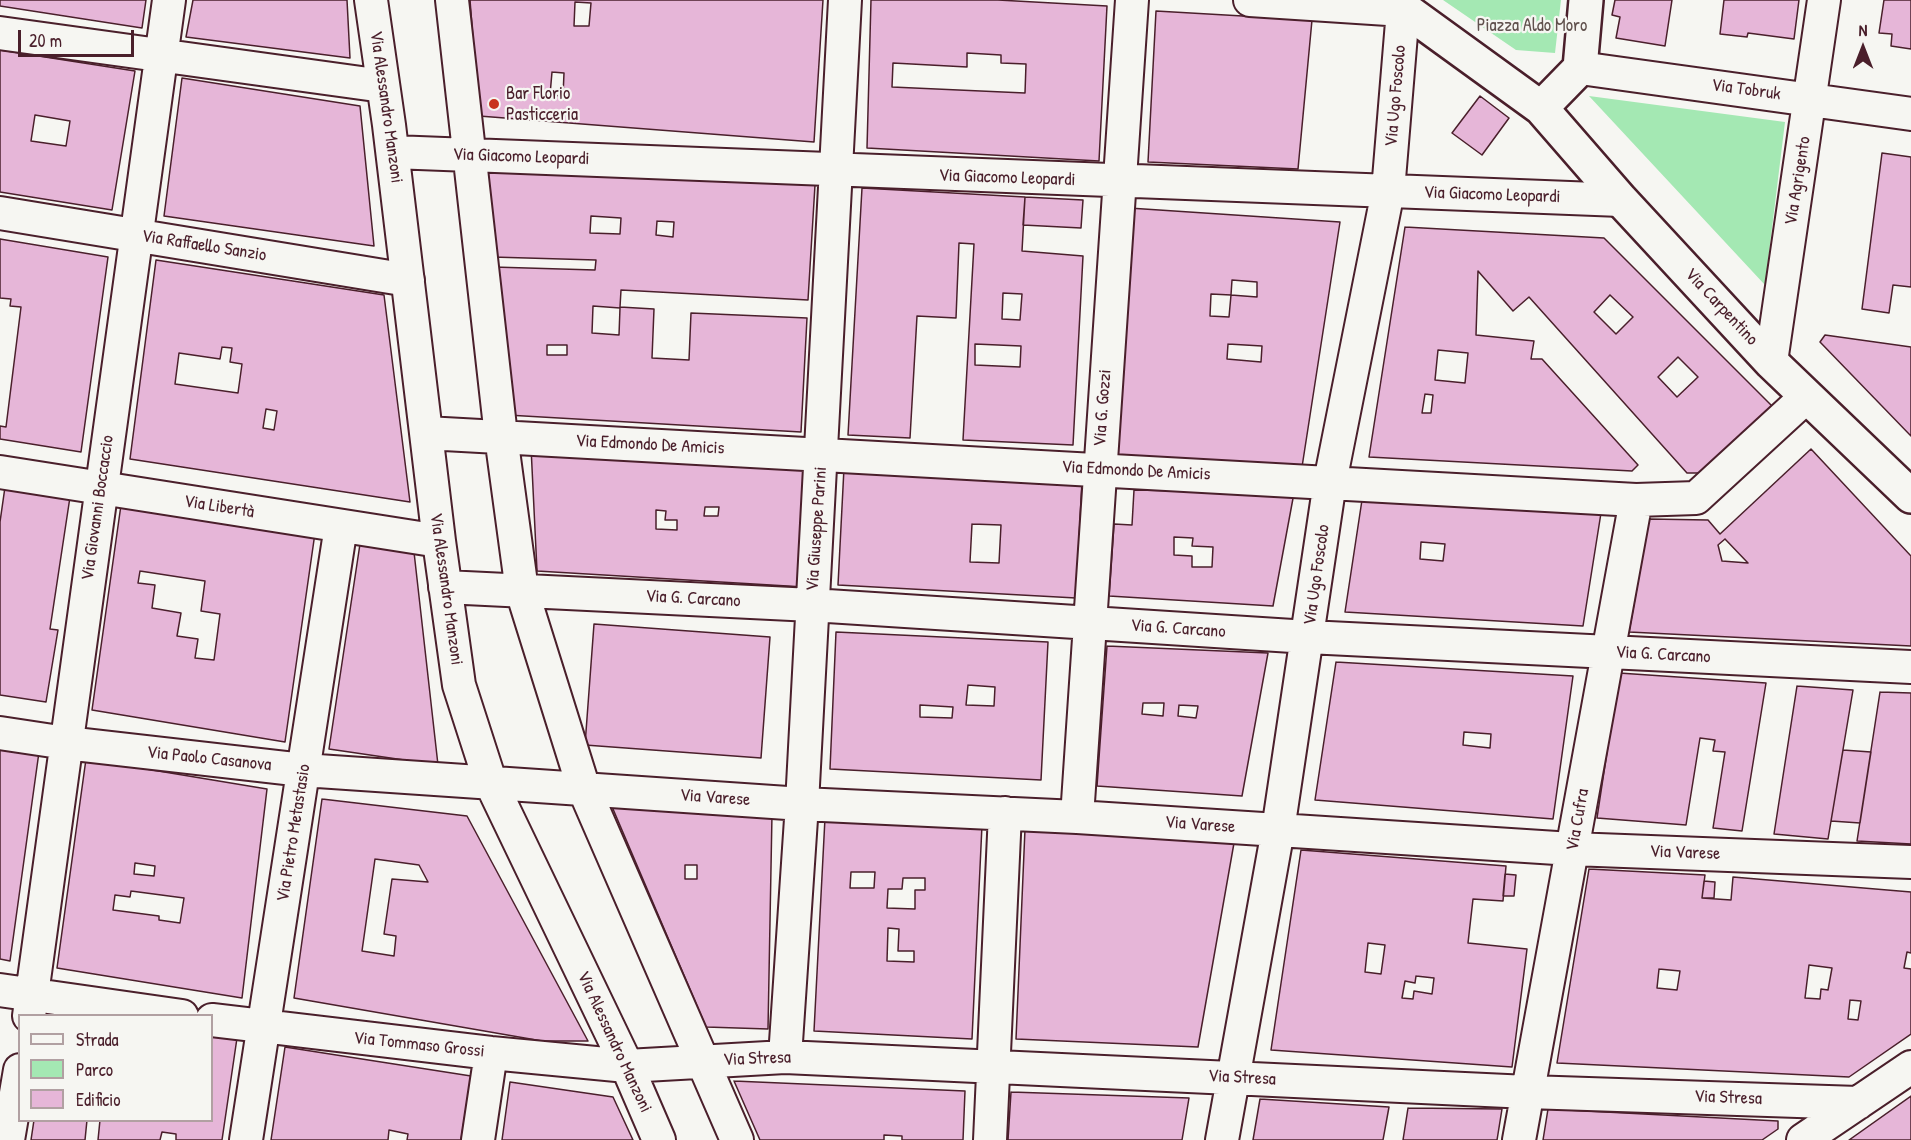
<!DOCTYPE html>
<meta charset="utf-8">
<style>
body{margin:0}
#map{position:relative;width:1911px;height:1140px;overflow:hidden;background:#f6f6f2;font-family:"Patrick Hand",sans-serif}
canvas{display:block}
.legend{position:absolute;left:18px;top:1014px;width:195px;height:108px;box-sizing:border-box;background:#f6f6f2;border:2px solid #b1a0a2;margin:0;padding:8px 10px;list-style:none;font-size:18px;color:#4a1f2b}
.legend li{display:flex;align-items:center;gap:12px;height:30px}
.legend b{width:30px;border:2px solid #b1a0a2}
.north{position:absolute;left:1833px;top:18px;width:60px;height:60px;-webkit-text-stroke:4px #f6f6f2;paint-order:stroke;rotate:0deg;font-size:16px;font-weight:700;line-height:24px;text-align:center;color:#4a1f2b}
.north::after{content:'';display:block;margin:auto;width:21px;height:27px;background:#4a1f2b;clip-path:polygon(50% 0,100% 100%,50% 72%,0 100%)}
.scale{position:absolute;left:18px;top:30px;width:116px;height:27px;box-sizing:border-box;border:3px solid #4a1f2b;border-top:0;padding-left:8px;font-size:18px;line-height:21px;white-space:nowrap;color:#4a1f2b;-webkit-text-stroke:4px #f6f6f2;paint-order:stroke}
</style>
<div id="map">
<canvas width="1911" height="1140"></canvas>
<ul class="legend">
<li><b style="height:8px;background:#f6f6f2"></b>Strada</li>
<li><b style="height:16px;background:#a4e8b3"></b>Parco</li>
<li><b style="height:16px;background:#e6b6d8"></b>Edificio</li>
</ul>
<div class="north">N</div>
<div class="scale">20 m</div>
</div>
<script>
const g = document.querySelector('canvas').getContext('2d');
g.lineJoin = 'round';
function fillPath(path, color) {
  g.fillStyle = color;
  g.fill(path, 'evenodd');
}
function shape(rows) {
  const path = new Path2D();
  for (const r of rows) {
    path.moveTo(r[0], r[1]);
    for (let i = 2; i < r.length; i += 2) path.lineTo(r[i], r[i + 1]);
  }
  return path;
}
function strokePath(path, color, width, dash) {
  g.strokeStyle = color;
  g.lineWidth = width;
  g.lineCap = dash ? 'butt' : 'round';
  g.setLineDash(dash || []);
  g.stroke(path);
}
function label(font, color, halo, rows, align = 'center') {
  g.font = font + ' "Patrick Hand",sans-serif';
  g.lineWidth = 4.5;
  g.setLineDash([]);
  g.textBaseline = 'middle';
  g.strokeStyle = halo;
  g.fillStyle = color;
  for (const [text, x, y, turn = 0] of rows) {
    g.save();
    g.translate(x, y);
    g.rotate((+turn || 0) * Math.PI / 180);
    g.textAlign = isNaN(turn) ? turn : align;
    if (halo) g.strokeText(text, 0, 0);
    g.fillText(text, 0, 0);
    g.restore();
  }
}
const green = shape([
 [1443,0,1561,0,1555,53,1516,50],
 [1589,96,1785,122,1765,285]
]);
const building = shape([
 [0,0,146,0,142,28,0,6,0,0],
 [193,0,347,0,350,58,186,37,193,0],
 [470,0,823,0,814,142,479,116,470,0],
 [575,2,591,3,589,26,574,26,575,2],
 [552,72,564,73,563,96,550,95,552,72],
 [871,0,998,0,1107,6,1099,161,867,148,871,0],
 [967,53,1001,55,1001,63,1026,64,1025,93,892,87,893,63,967,67,967,53],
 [1615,0,1672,0,1665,46,1616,38,1620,17,1612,15,1615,0],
 [1724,0,1799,0,1794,39,1748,33,1747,37,1720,34,1724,0],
 [1884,0,1911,0,1911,49,1891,46,1892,34,1879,33,1884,0],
 [1156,11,1312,20,1298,169,1148,162,1156,11],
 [0,50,135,71,112,210,0,192,0,50],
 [35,115,70,121,66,146,31,141,35,115],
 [182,78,360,106,374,246,164,216,182,78],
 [1480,96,1509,118,1482,155,1452,133,1480,96],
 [1882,153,1911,157,1911,287,1893,285,1889,313,1862,309,1882,153],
 [486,166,815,185,808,300,621,290,620,307,654,309,652,358,689,360,691,313,807,318,801,432,507,415,493,267,595,270,596,260,492,257,486,166],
 [591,216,621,218,620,234,590,233,591,216],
 [657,221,674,222,673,237,656,235,657,221],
 [593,306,620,308,619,335,592,333,593,306],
 [547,345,567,345,567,355,547,355,547,345],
 [862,188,1025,197,1022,251,1083,256,1073,445,963,440,974,244,959,243,956,318,917,316,910,438,848,435,862,188],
 [1003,293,1022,294,1020,320,1002,319,1003,293],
 [975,344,1021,346,1020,367,975,365,975,344],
 [1025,197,1083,200,1081,228,1023,225,1025,197],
 [1129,208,1340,222,1302,467,1113,455,1129,208],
 [1232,280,1257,282,1257,297,1231,295,1232,280],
 [1211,294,1231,295,1229,317,1210,316,1211,294],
 [1228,344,1262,346,1261,362,1227,359,1228,344],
 [1405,227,1604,238,1772,406,1705,473,1687,473,1529,297,1513,311,1478,271,1476,335,1534,341,1531,359,1542,359,1638,465,1632,471,1369,457,1405,227],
 [1610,295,1633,317,1616,334,1594,312,1610,295],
 [1438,350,1468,353,1465,383,1435,380,1438,350],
 [1678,357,1698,377,1677,397,1658,377,1678,357],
 [1425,394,1433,395,1431,413,1422,413,1425,394],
 [0,239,108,257,81,452,0,439,0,426,6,427,21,307,10,306,11,299,0,298,0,239],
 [156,260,384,295,410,502,130,459,156,260],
 [222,347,232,348,230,362,242,364,238,393,175,384,179,353,220,359,222,347],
 [266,409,277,411,274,430,263,428,266,409],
 [1825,335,1911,347,1911,436,1820,342,1825,335],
 [531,447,806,466,804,587,537,571,531,447],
 [705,507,719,507,718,516,704,516,705,507],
 [656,510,666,511,665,520,677,520,677,530,656,529,656,510],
 [1811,449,1911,556,1911,646,1629,632,1649,519,1708,520,1720,534,1811,449],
 [1725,539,1748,563,1722,561,1718,545,1725,539],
 [844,468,1082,481,1076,598,838,585,844,468],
 [972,524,1001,525,999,563,970,562,972,524],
 [5,487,70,497,50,629,58,630,46,702,0,695,0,522,5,487],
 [1134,490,1294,493,1273,606,1109,596,1114,524,1132,525,1134,490],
 [1174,537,1193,538,1192,546,1213,547,1212,567,1192,567,1192,556,1174,555,1174,537],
 [1362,500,1601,513,1583,626,1345,612,1362,500],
 [1421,542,1445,544,1443,561,1420,559,1421,542],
 [121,505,315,533,285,742,92,710,121,505],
 [140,571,205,581,201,611,220,614,214,660,195,658,198,639,177,636,181,613,152,608,155,585,138,583,140,571],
 [360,544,414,552,438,765,329,749,360,544],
 [594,624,770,637,761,758,585,745,594,624],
 [836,632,1048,642,1041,780,830,769,836,632],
 [968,685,995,687,994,706,966,705,968,685],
 [920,705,953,707,952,718,920,717,920,705],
 [1107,646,1268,653,1242,796,1097,786,1107,646],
 [1143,703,1164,703,1163,716,1142,714,1143,703],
 [1179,705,1198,706,1196,718,1178,716,1179,705],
 [1336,662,1573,676,1553,819,1315,800,1336,662],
 [1464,732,1491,734,1490,748,1463,745,1464,732],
 [1619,673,1766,683,1742,831,1713,828,1725,752,1713,751,1715,740,1700,738,1686,825,1597,818,1619,673],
 [1797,686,1853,690,1828,839,1774,834,1797,686],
 [1880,692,1911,693,1911,844,1857,841,1880,692],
 [0,747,39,752,10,961,0,959,0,747],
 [1843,750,1871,752,1860,823,1831,821,1843,750],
 [86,759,267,789,242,998,57,968,86,759],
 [135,863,155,866,154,876,134,874,135,863],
 [131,891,184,898,180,923,159,920,159,916,113,910,115,895,130,897,131,891],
 [322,799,467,816,588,1041,542,1041,294,998,322,799],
 [375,859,419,865,428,882,392,879,384,934,396,936,394,956,362,951,375,859],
 [610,802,772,814,768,1029,706,1027,610,802],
 [685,865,697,865,697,879,685,879,685,865],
 [825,818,982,825,972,1039,814,1031,825,818],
 [851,872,875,872,874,888,850,888,851,872],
 [903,878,925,878,925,890,915,890,915,909,887,908,888,889,902,889,903,878],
 [888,928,899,929,898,951,914,951,914,962,887,961,888,928],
 [1025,829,1234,843,1198,1047,1016,1039,1025,829],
 [1301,850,1506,866,1503,901,1473,899,1468,943,1527,949,1512,1067,1271,1050,1301,850],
 [1368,943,1385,945,1381,974,1365,972,1368,943],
 [1416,976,1434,978,1432,994,1414,991,1413,999,1402,998,1405,981,1415,983,1416,976],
 [1589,869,1705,875,1702,898,1731,900,1733,877,1911,892,1911,953,1907,952,1904,968,1911,969,1911,1034,1849,1077,1557,1063,1589,869],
 [1809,965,1832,968,1828,990,1821,989,1820,999,1805,998,1809,965],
 [1659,969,1680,971,1677,990,1657,988,1659,969],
 [1850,1000,1861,1001,1858,1020,1848,1019,1850,1000],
 [1505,874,1516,875,1514,896,1503,896,1505,874],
 [1704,881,1715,882,1714,898,1702,898,1704,881],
 [212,1035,237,1038,222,1140,176,1140,176,1134,162,1132,160,1140,98,1140,100,1120,212,1120,212,1035],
 [285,1047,471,1076,461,1140,407,1140,408,1134,389,1130,388,1140,271,1140,285,1047],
 [734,1081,965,1091,963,1140,902,1140,902,1136,884,1135,884,1140,760,1140,734,1081],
 [510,1082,613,1097,633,1140,502,1140,510,1082],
 [1011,1092,1189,1098,1182,1140,1008,1140,1011,1092],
 [1911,1096,1911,1140,1849,1140,1911,1096],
 [1260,1099,1389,1107,1383,1140,1253,1140,1260,1099],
 [1408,1108,1502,1109,1497,1140,1403,1140,1408,1108],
 [1548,1109,1778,1121,1778,1129,1762,1140,1543,1140,1548,1109],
 [34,1120,87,1120,85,1140,31,1140,34,1120]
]);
const minor = shape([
 [371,0,389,125,439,541,459,685,490,781,627,1066,659,1140],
 [452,0,501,436,522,591,584,789,737,1140],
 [0,33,383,86],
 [1580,68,1911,114],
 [393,152,1621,200],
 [0,213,408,280],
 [1771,362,1824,0],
 [426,433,1636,500,1696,498,1806,397],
 [0,472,439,541],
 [445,587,812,605,1308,637,1911,667],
 [0,733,66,743,303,770,802,804,1077,817,1572,849,1911,862],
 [1077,817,1132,0],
 [0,990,182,1016],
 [29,1016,169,0],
 [212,1020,491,1053,627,1066,785,1057,1528,1092,1858,1103],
 [785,1057,802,804,845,0],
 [8,1140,20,1070],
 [246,1140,341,526],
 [478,1140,491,1053],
 [990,1140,1005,813],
 [1222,1140,1278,830,1330,482,1388,191,1403,10,1250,0],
 [1519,1140,1636,500],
 [1803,1140,1911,1067]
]);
const tertiary = shape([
 [1392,0,1541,108,1621,200,1771,362,1911,496],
 [1541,108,1580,68,1586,0]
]);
const markers = [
 [494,104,6,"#c8321e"]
];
const parkNames = [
 ["Piazza Aldo Moro",1532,26]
];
const streetNames = [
 ["Via Tobruk",1746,90,8],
 ["Via Ugo Foscolo",1396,96,-85],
 ["Via Alessandro Manzoni",386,107,82],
 ["Via Giacomo Leopardi",521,157,2],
 ["Via Giacomo Leopardi",1007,178,2],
 ["Via Agrigento",1798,181,-81],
 ["Via Giacomo Leopardi",1492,195,2],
 ["Via Raffaello Sanzio",204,246,9],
 ["Via Carpentino",1721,307,47],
 ["Via G. Gozzi",1103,408,-86],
 ["Via Edmondo De Amicis",650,445,3],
 ["Via Edmondo De Amicis",1136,471,3],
 ["Via Libertà",219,507,9],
 ["Via Giovanni Boccaccio",98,508,-82],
 ["Via Giuseppe Parini",817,529,-86],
 ["Via Ugo Foscolo",1317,575,-82],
 ["Via Alessandro Manzoni",446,589,82],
 ["Via G. Carcano",693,599,3],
 ["Via G. Carcano",1178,629,4],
 ["Via G. Carcano",1663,655,3],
 ["Via Paolo Casanova",209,759,6],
 ["Via Varese",715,798,4],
 ["Via Cufra",1578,820,-80],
 ["Via Varese",1200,825,4],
 ["Via Pietro Metastasio",294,833,-81],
 ["Via Varese",1685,853,2],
 ["Via Alessandro Manzoni",614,1042,65],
 ["Via Tommaso Grossi",419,1045,6],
 ["Via Stresa",757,1059,-2],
 ["Via Stresa",1242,1078,3],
 ["Via Stresa",1728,1098,2]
];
const poiNames = [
 ["Bar Florio",506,94],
 ["Pasticceria",506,115]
];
fillPath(green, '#a4e8b3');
fillPath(building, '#e6b6d8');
strokePath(building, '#4a1f2b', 1.5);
strokePath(minor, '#4a1f2b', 36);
strokePath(tertiary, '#4a1f2b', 38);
strokePath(minor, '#f6f6f2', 32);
strokePath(tertiary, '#f6f6f2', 33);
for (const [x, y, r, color] of markers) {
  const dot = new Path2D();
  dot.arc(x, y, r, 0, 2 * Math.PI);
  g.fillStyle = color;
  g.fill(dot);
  strokePath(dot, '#f6f6f2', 2);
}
label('18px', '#60514d', '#f6f6f2', parkNames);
label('18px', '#4a1f2b', '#f6f6f2', streetNames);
label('18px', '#4a1f2b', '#f6f6f2', poiNames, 'left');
</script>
